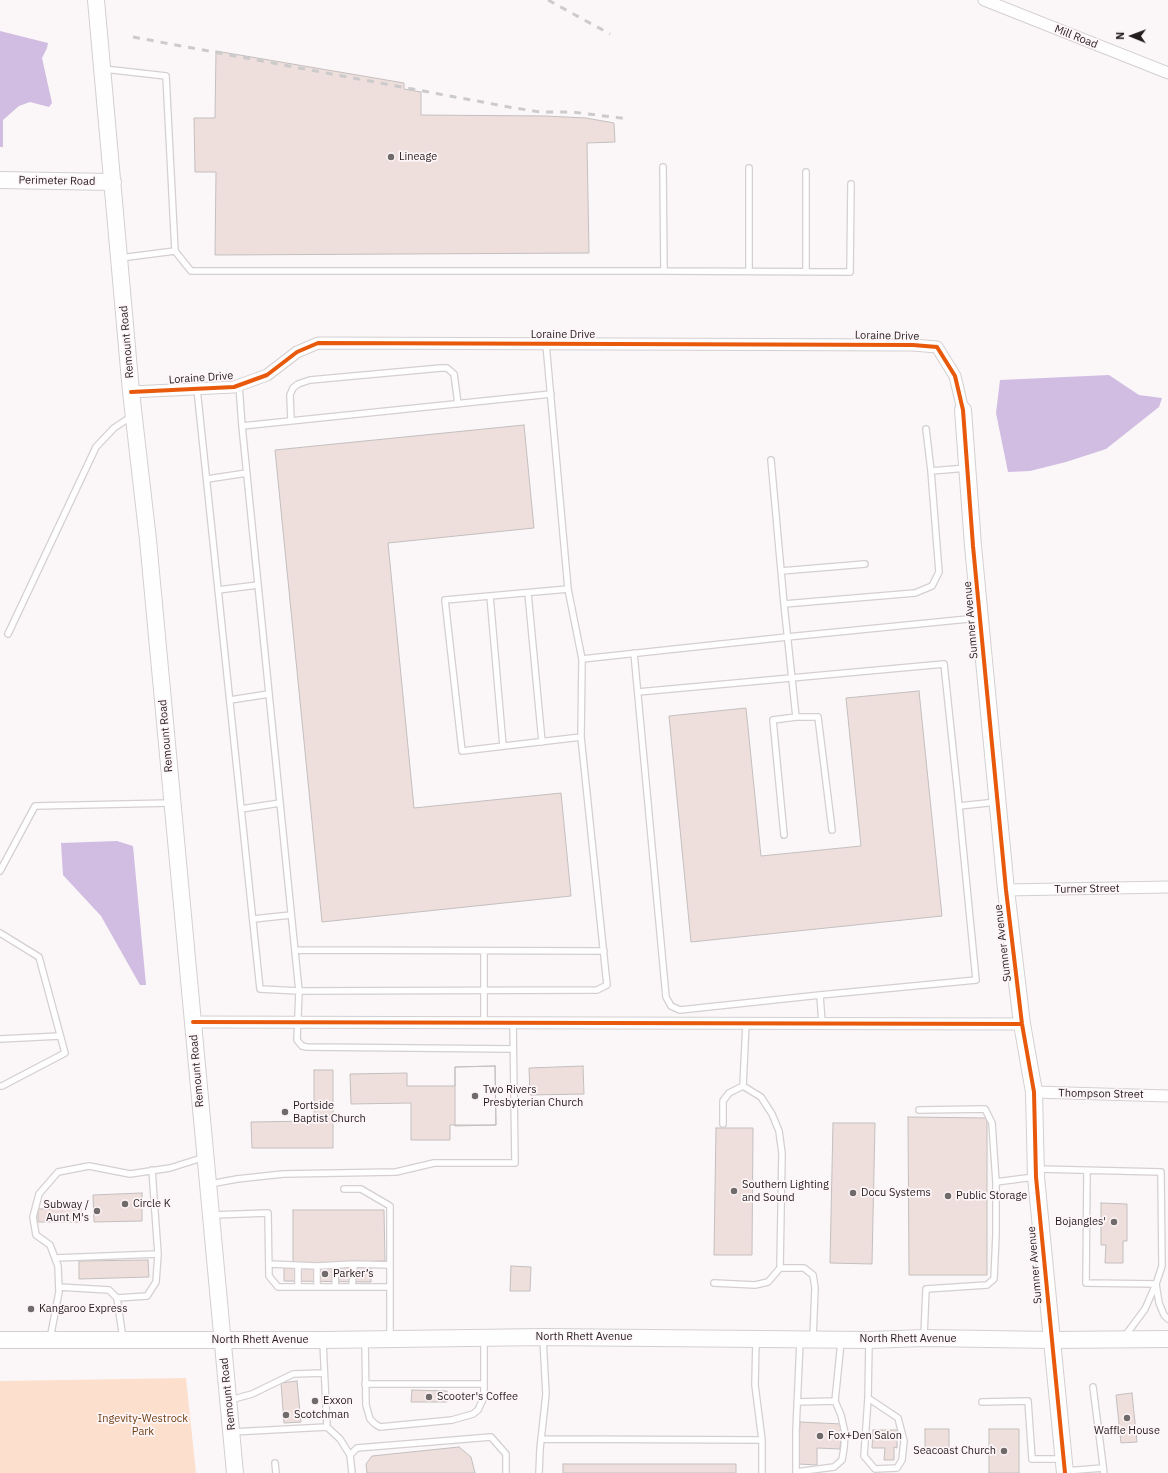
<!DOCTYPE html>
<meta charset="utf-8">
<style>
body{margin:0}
#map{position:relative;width:1168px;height:1473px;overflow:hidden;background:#fbf7f8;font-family:"IBM Plex Sans",sans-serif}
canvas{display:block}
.north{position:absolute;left:1112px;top:16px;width:40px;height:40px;-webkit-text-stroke:3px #fdf5f7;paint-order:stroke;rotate:271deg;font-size:11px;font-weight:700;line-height:16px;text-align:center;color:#251e1f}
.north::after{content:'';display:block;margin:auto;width:14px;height:18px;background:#251e1f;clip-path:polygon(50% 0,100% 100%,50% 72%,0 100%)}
</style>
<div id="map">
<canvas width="1168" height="1473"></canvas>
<div class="north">N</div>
</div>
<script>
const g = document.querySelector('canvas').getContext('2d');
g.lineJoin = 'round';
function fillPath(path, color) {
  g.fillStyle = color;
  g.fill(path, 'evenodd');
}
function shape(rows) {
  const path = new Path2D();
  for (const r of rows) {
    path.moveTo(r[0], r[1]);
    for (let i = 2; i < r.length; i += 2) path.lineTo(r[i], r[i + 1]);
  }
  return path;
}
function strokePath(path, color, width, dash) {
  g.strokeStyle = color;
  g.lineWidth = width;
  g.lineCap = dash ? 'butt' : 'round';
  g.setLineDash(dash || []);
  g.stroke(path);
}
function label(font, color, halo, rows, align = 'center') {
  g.font = font + ' "IBM Plex Sans",sans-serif';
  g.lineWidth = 3.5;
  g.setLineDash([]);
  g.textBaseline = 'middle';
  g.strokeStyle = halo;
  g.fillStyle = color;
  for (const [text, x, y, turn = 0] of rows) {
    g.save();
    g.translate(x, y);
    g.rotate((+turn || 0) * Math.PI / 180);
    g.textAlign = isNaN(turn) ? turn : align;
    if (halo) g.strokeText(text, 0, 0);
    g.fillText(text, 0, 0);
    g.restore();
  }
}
const green = shape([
 [186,1378,196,1473,0,1473,0,1381]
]);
const water = shape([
 [0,31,48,43,47,48,42,58,52,103,49,107,30,102,19,106,3,120,3,147,0,147],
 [1109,375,1139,395,1162,398,1159,407,1106,449,1066,462,1030,471,1008,472,996,413,1000,380],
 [117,841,133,846,146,985,140,985,101,916,63,875,61,843]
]);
const building = shape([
 [216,51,404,83,404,89,421,92,421,115,545,116,586,118,614,123,615,142,587,143,589,253,215,255,216,172,195,172,194,118,215,118,216,51],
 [524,425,534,528,388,543,414,808,561,793,571,896,322,922,275,450,524,425],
 [919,691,942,916,691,942,669,716,746,708,761,856,861,846,846,698,919,691],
 [495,1066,496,1125,450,1125,450,1140,411,1140,411,1103,351,1104,350,1074,407,1073,407,1086,455,1086,455,1067,495,1066],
 [495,1066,496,1125,455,1126,455,1067,495,1066],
 [583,1066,584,1094,530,1095,529,1068,583,1066],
 [314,1070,333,1070,333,1148,252,1148,251,1122,314,1121,314,1070],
 [908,1117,987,1118,987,1275,909,1275,908,1117],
 [833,1123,875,1123,872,1264,830,1263,833,1123],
 [716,1128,753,1128,752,1255,714,1255,716,1128],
 [142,1193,142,1221,94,1222,93,1195,142,1193],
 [1101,1203,1127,1204,1127,1241,1123,1241,1123,1263,1105,1263,1106,1245,1101,1245,1101,1203],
 [81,1208,81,1222,38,1222,38,1209,81,1208],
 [293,1210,384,1210,385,1261,293,1264,293,1210],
 [148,1260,149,1277,79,1279,79,1261,148,1260],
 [284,1266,371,1267,371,1282,284,1281,284,1266],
 [511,1266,531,1267,530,1291,510,1291,511,1266],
 [297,1381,301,1422,284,1423,281,1383,297,1381],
 [412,1390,447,1391,447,1402,411,1402,412,1390],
 [1132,1393,1137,1442,1121,1443,1116,1395,1132,1393],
 [800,1422,842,1424,840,1449,817,1448,817,1465,798,1464,800,1422],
 [925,1429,949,1429,949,1451,925,1451,925,1429],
 [989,1429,1019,1429,1019,1473,989,1473,989,1429],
 [873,1430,897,1430,897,1448,894,1447,894,1460,884,1460,885,1448,872,1448,873,1430],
 [459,1447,471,1457,475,1473,367,1473,366,1464,372,1456,459,1447],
 [563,1464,736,1464,736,1473,563,1473,563,1464]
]);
const lane = shape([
 [104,69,166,76,175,251,120,258],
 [175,251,191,271,664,271,663,167],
 [664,271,850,272,851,184],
 [749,271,749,168],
 [806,271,806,172],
 [546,344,568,589],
 [239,385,242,426,551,394],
 [197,389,260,989,299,991,597,990,607,985,581,737],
 [291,421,290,395,293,388,298,384,310,380,441,368,447,368,454,374,458,404],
 [242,426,299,991,297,1040,302,1046,307,1047,513,1049],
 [926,429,931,471,967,468],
 [771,460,784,604],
 [207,479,247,473],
 [781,571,865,564],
 [218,590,258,585],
 [528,593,542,742],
 [490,596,503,746],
 [8,634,96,447,114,428,132,416],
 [634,653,666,997,671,1006,680,1010,820,995],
 [582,659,581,737,462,751,445,600,568,589,582,659,787,637,978,618],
 [638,692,944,664,959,806],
 [230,700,269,694],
 [796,717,818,717,832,830],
 [241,809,280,803],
 [784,835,773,720,796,717,784,604,915,593,932,586,939,572,931,471],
 [0,871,35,806,171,803],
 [253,919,291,915],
 [0,933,39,957,65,1053,2,1086,0,1086],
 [295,950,604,951],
 [484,951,484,1022],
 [746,1023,743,1086,761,1097,772,1114,779,1131,782,1153,780,1268,804,1268,813,1275,815,1288,813,1338],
 [822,1023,820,995,976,980,959,806,997,802],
 [0,1039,60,1036],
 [919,1110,985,1109,992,1123,996,1182],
 [723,1124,723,1101,729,1093,743,1086],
 [1038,1169,1161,1172,1162,1266,1156,1284,1086,1283,1087,1171],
 [210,1184,237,1179,283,1174,396,1172,434,1163,515,1163,513,1022],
 [344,1189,361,1189,390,1206,390,1287],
 [212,1215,268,1213,269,1276,278,1287,390,1287,390,1338],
 [55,1258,158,1254,152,1170],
 [269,1264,317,1266,354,1264,389,1265],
 [714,1283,755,1285,768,1282,780,1268],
 [59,1287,109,1290,117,1298,123,1339],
 [298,1287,298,1266],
 [317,1287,317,1266],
 [335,1287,336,1265],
 [352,1287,354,1264],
 [117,1298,147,1296,156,1282,158,1254],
 [924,1336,926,1289,987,1285,994,1279,996,1235,996,1182,1034,1177],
 [1125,1336,1145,1309,1156,1284,1159,1303,1164,1315,1168,1319],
 [50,1339,59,1292,58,1266,50,1245,36,1235,33,1217,39,1194,58,1172,89,1166,130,1174,170,1168,205,1157],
 [756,1340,755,1385,762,1440,762,1473],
 [365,1341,366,1405,370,1419,375,1424,380,1427,452,1420,473,1414,478,1410,484,1397,484,1338],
 [365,1384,484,1384],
 [1093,1387,1104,1473],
 [868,1398,898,1418,904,1441,902,1460,897,1468,875,1469,864,1456,868,1398,869,1342],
 [230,1400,252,1394,293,1374,323,1373],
 [797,1402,835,1401,841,1342],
 [982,1402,1028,1401,1032,1459,1062,1459],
 [327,1427,340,1439,350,1455,352,1473],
 [232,1432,327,1427,323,1342],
 [541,1439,762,1440],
 [350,1455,357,1448,491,1437,506,1454,506,1473],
 [275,1463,276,1473],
 [1065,1471,1103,1468],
 [796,1472,834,1467,842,1460,844,1448,845,1433,841,1415,835,1401],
 [539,1473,540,1449,546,1394,543,1339],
 [796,1473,796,1430,800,1341]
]);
const street = shape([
 [984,0,1168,73],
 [131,392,234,387,267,375,297,352,318,343,913,345,937,347,955,376,963,410],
 [1006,890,1168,887],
 [193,1022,1022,1024],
 [1034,1092,1168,1096]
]);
const secondary = shape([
 [96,0,131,392,148,540,235,1473],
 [0,180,113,182],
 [963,410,973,546,1006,890,1022,1024,1034,1092,1036,1177,1065,1473],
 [0,1340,323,1340,543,1337,869,1340,924,1338,1052,1340,1168,1339]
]);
const rail = shape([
 [548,0,610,34],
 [133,37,509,107,540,112,572,112,629,119]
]);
const cycleway = shape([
 [131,392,234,387,267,375,297,352,318,343,913,345,937,347,955,376,963,410,973,546,1006,890,1022,1024,1034,1092,1036,1177,1065,1473],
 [193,1022,1022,1024]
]);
const markers = [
 [391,157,4,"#706a6b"],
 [475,1096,4,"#706a6b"],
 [285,1112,4,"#706a6b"],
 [734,1191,4,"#706a6b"],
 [853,1193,4,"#706a6b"],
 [948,1196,4,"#706a6b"],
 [125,1204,4,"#706a6b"],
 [97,1211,4,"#706a6b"],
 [1114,1222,4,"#706a6b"],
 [325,1274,4,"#706a6b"],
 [31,1309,4,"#706a6b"],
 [429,1397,4,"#706a6b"],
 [315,1401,4,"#706a6b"],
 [286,1415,4,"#706a6b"],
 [1127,1418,4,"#706a6b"],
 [820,1436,4,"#706a6b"],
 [1004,1451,4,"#706a6b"]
];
const streetNames = [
 ["Mill Road",1076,37,22],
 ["Perimeter Road",57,181,1],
 ["Loraine Drive",563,335],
 ["Loraine Drive",887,336,1],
 ["Remount Road",127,342,-95],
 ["Loraine Drive",201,378,-4],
 ["Sumner Avenue",971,620,-95],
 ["Remount Road",166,736,-95],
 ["Turner Street",1087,889,-1],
 ["Sumner Avenue",1003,943,-97],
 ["Remount Road",197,1071,-95],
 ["Thompson Street",1101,1094,1],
 ["Sumner Avenue",1035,1265,-95],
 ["North Rhett Avenue",584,1337],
 ["North Rhett Avenue",908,1339],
 ["North Rhett Avenue",260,1340],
 ["Remount Road",228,1394,-96]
];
const poiNames = [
 ["Lineage",399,157],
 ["Two Rivers",483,1090],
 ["Presbyterian Church",483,1103],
 ["Portside",293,1106],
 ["Baptist Church",293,1119],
 ["Southern Lighting",742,1185],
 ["and Sound",742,1198],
 ["Docu Systems",861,1193],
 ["Public Storage",956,1196],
 ["Circle K",133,1204],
 ["Subway /",89,1205,"right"],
 ["Aunt M's",89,1218,"right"],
 ["Bojangles'",1106,1222,"right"],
 ["Parker’s",333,1274],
 ["Kangaroo Express",39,1309],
 ["Scooter's Coffee",437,1397],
 ["Exxon",323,1401],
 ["Scotchman",294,1415],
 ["Waffle House",1127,1431,"center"],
 ["Fox+Den Salon",828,1436],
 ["Seacoast Church",996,1451,"right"]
];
const parkNames = [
 ["Ingevity-Westrock",143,1419],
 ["Park",143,1432]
];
fillPath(green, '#fce0cd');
fillPath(water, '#d1bce2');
fillPath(building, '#eedfdd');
strokePath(building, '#c3bfbe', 1);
strokePath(lane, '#d4cfd0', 8);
strokePath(street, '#d4cfd0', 13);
strokePath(secondary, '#d4cfd0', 18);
strokePath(lane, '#fefefe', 5.5);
strokePath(street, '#fefefe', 11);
strokePath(secondary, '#fefefe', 16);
strokePath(rail, '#cccbcb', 3, [7, 7]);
strokePath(cycleway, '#e8590c', 4);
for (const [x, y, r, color] of markers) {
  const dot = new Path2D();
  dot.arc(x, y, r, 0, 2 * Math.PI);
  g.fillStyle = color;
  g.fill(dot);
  strokePath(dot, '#fdf5f7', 1.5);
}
label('11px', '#251e1f', '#fdf5f7', streetNames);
label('11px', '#251e1f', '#fdf5f7', poiNames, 'left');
label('11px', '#724013', '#fdf5f7', parkNames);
</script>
